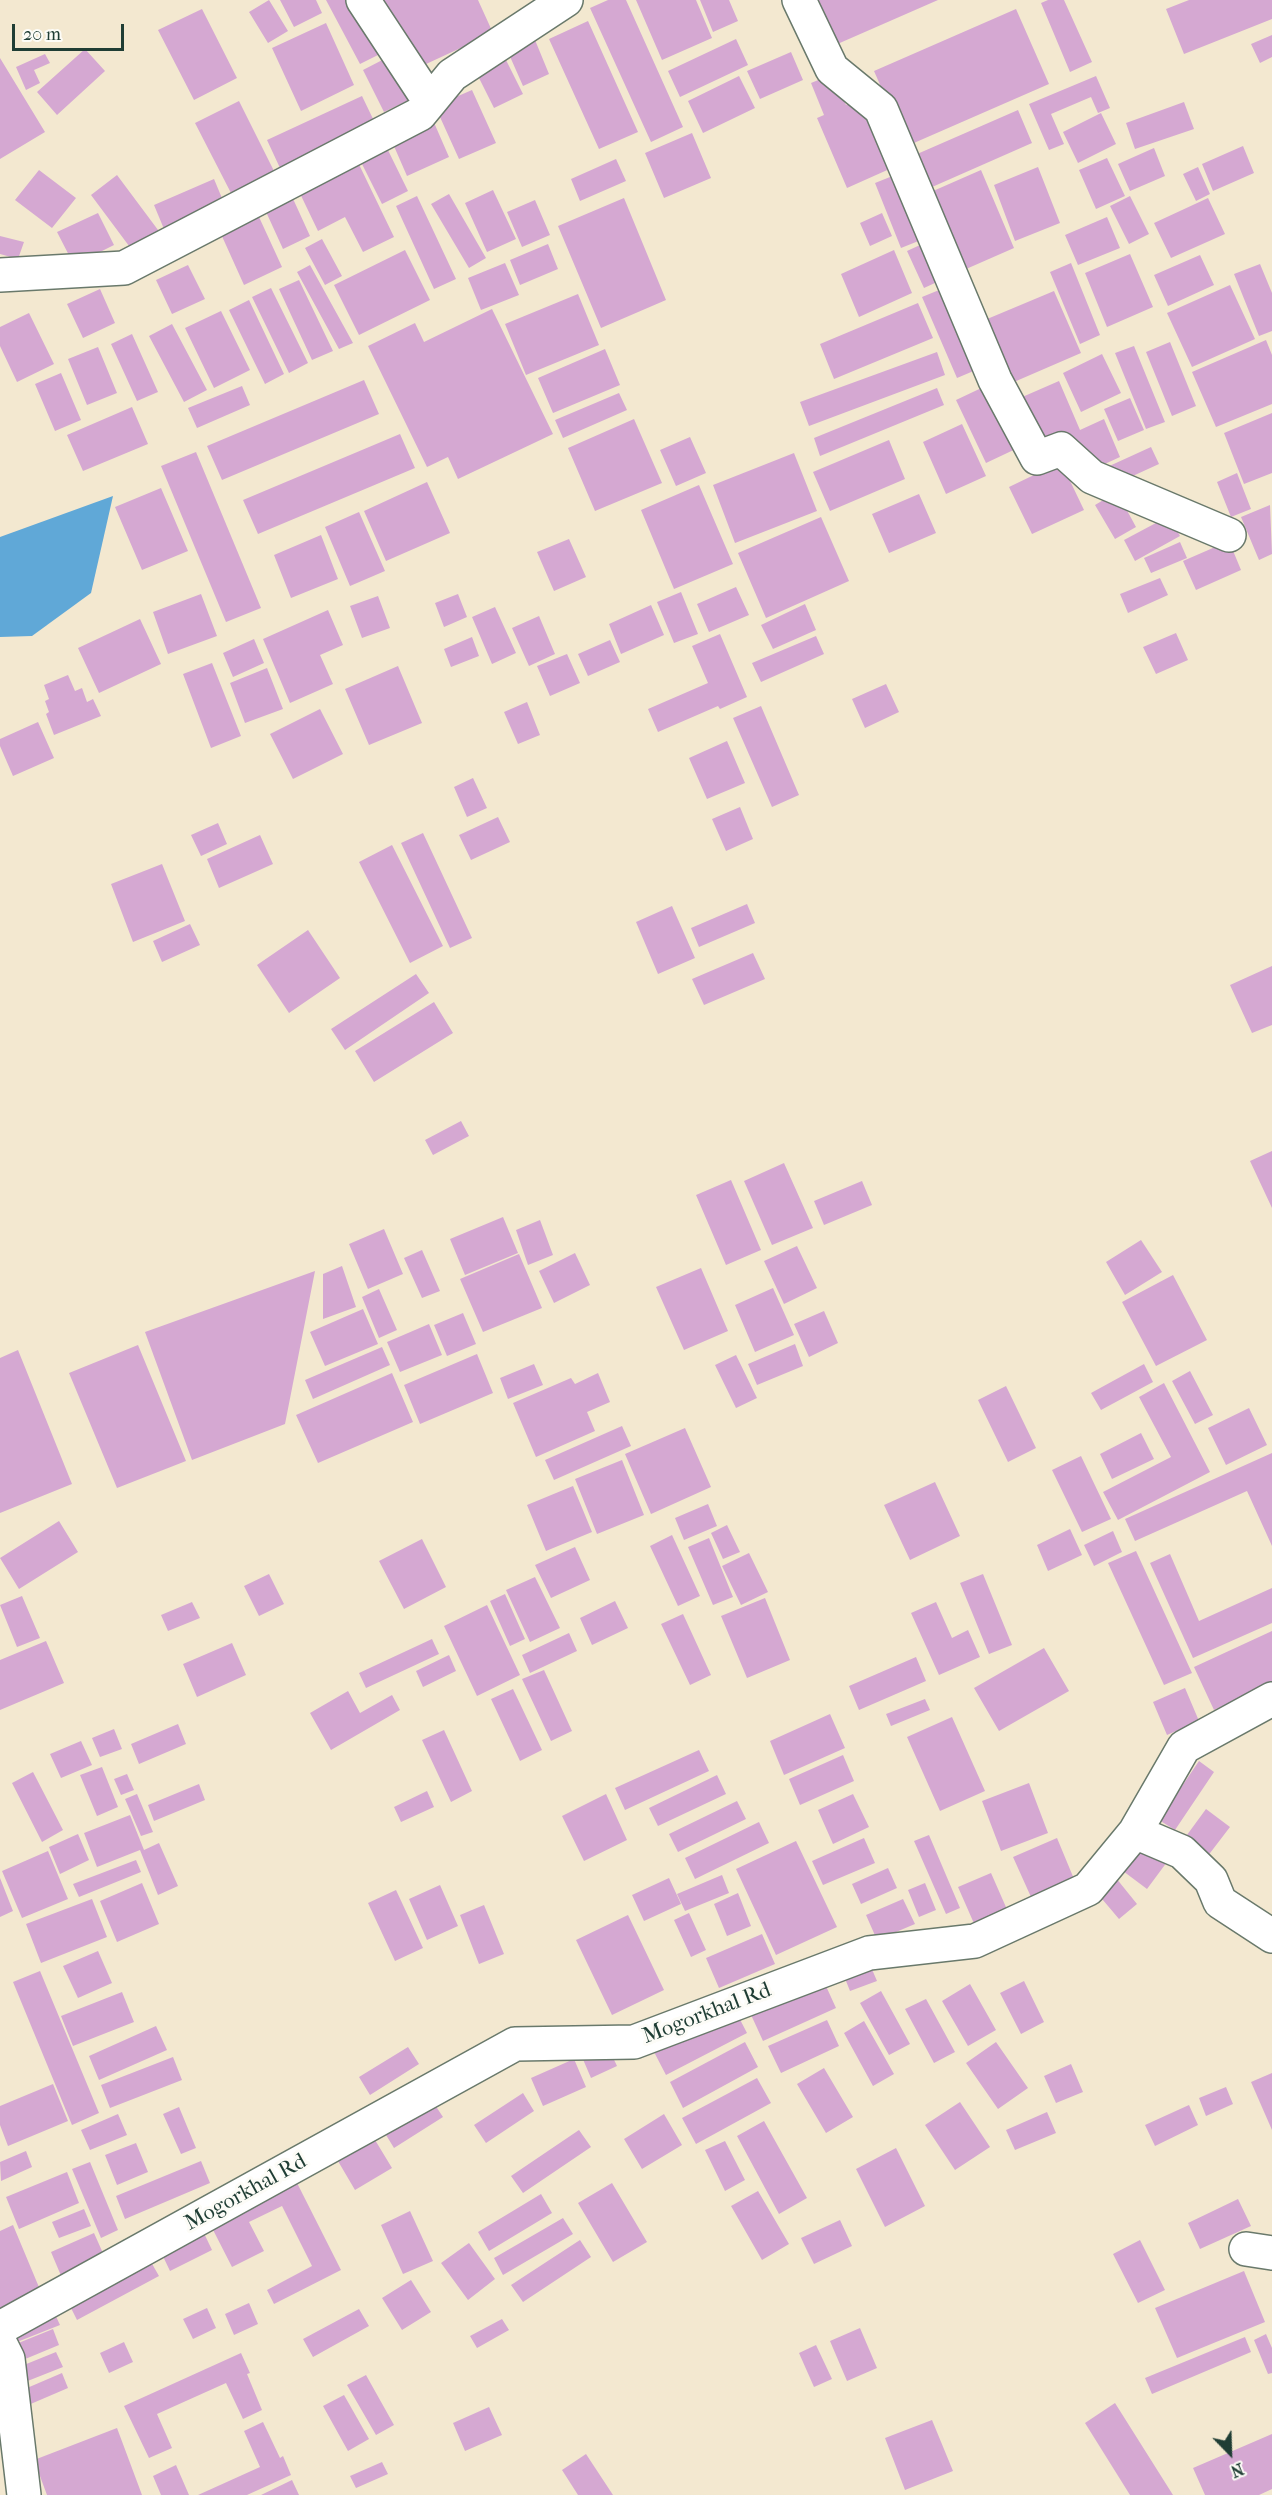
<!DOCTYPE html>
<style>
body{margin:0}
#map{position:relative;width:1272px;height:2495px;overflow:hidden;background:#f3e8d0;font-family:"IM FELL French Canon",serif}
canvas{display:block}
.north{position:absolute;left:1200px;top:2423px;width:60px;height:60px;-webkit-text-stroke:4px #fdfcf7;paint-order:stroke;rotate:157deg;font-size:16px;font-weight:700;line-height:24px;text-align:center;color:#1f3d34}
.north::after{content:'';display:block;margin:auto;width:21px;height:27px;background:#1f3d34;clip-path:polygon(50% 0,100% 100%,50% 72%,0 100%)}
.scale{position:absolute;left:12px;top:24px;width:112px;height:27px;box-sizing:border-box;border:3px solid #1f3d34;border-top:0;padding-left:8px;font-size:18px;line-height:21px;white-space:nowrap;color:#1f3d34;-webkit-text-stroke:4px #fdfcf7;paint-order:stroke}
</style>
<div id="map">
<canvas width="1272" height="2495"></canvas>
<div class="north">N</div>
<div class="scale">20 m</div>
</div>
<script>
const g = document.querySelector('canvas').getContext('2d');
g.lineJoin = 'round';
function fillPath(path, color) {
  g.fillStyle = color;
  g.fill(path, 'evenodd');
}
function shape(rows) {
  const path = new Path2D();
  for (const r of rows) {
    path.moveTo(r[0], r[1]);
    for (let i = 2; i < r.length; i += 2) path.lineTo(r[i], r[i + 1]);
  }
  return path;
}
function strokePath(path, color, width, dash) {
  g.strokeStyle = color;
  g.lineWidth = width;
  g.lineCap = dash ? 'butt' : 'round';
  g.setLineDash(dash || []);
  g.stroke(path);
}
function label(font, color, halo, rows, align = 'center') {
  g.font = font + ' "IM FELL French Canon",serif';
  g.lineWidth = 6;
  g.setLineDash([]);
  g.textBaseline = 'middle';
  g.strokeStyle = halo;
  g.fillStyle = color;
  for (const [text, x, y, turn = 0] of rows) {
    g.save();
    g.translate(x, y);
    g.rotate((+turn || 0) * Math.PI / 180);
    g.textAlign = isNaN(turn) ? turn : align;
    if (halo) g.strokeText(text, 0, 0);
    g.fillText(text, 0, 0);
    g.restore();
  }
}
const water = shape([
 [113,496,91,593,32,636,0,637,0,537]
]);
const building = shape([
 [269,0,288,31,268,43,249,12],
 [280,0,316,0,322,13,294,27],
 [326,0,355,0,382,53,360,64],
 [378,0,478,0,493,33,411,71],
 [608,0,626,0,683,127,651,142,590,8],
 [636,0,696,0,712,38,662,60],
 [700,0,729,0,738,21,713,32],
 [805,0,938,0,826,49],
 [1048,0,1064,0,1092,62,1070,72,1041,3],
 [1189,0,1272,0,1272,19,1184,54,1166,9],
 [202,9,237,78,194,100,158,30],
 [1016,9,1049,84,907,146,874,71],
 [588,21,638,132,599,149,549,39],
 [326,23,354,85,301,111,272,48],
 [1272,35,1272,57,1260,63,1251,44],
 [736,39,748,65,680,97,668,71],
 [535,40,549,74,523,86,508,52],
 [85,49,105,71,57,115,37,92],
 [791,52,803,80,760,99,747,71],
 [45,54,50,63,34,70,40,83,26,90,16,67],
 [392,55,413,98,384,112,363,70],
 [0,58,45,132,0,159],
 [506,60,523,94,494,108,477,74],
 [833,74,846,105,864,97,894,167,847,188,817,118,824,115,811,83],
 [739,76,755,108,703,133,688,101],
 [1096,76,1110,108,1098,113,1091,97,1051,114,1064,144,1049,150,1029,104],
 [472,90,496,143,459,159,435,106],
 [362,96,375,123,280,168,267,140],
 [239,101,274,171,231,193,195,123],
 [1184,102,1194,129,1135,149,1126,123],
 [1018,110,1032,143,923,191,908,158],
 [1101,113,1116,144,1078,163,1063,132],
 [432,118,449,157,407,176,390,137],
 [692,133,711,178,664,198,645,153],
 [384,142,408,191,382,204,358,156],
 [1243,146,1254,173,1213,191,1202,164],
 [1154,148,1165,176,1130,191,1118,164],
 [353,152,394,237,363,252,345,217,318,231,294,181],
 [1107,158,1125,196,1096,209,1079,170],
 [616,159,626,181,580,201,571,179],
 [1038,167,1060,223,1015,241,994,185],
 [1198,167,1210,194,1196,201,1183,174],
 [39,170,76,198,52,228,15,200],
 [981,170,1014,248,957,273,924,195],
 [900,173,926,238,901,248,875,183],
 [117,175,161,234,135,254,91,195],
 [214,179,224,203,164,229,154,205],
 [289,190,310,236,283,249,262,203],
 [493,190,516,239,487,252,465,203],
 [449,194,486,258,469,268,431,204],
 [417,196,456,279,434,289,396,206],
 [1130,196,1149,234,1129,244,1110,206],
 [624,198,666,300,601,328,558,226],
 [1208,198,1225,234,1171,258,1154,223],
 [535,200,550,235,522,247,507,212],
 [98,213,114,245,74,265,57,232],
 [882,213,892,236,870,246,860,223],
 [259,217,282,267,244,285,221,234],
 [1107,217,1120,248,1078,265,1065,235],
 [0,236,24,242,18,259,0,254],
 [322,239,342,276,325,285,305,248],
 [931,240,948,277,924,288,907,251],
 [548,244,558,269,520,285,510,260],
 [405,250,430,300,359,335,334,285],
 [894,250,912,293,859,317,841,274],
 [1130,254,1153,307,1107,327,1085,273],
 [1200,255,1214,285,1168,306,1154,275],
 [505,263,519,295,481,310,468,278],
 [1071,263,1100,335,1080,344,1050,272],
 [1260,264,1272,293,1272,331,1259,336,1234,274],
 [188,265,205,299,172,314,156,280],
 [310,265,353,343,339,349,297,272],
 [299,280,333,351,312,360,279,289],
 [1230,285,1255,339,1192,367,1167,313],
 [949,286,983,367,957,378,922,297],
 [271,288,308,363,289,373,252,297],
 [100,289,115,323,83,338,67,304],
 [1054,291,1081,353,1007,385,980,322],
 [578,294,599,345,526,375,505,324],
 [249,300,284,374,265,384,229,310],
 [918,303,933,338,834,379,820,344],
 [492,309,553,434,458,479,448,457,427,467,368,346,415,323,424,342],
 [221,311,250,370,214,388,185,328],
 [29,313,54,364,17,382,0,346,0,327],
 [172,324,207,390,184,402,149,336],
 [132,334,158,392,137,401,111,344],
 [1266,340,1272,355,1272,404,1216,427,1192,372],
 [1170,342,1196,406,1172,416,1146,352],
 [1134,346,1165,422,1146,429,1115,353],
 [98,347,117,393,87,405,68,359],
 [605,349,620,385,553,413,538,378],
 [937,352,945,375,809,426,800,402],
 [1102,354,1121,393,1081,412,1063,373],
 [61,373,81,420,55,431,35,384],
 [364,380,379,414,222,480,207,446],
 [1059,381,1080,430,1104,419,1120,457,1096,468,1040,446,1020,398],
 [992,383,1022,446,986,463,956,400],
 [242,386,250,405,197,428,188,408],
 [937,388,944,405,820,456,814,438],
 [619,393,627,410,563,438,555,420],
 [1130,398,1144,430,1118,441,1104,409],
 [132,407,148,444,83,471,67,435],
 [1272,413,1272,473,1244,484,1224,433],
 [634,419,662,483,595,511,568,448],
 [962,424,986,476,946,494,923,442],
 [400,434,415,468,258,534,243,500],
 [690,437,706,473,676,486,660,450],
 [889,440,905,479,830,511,813,472],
 [1151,447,1159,464,1113,485,1105,468],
 [196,452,261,608,226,622,161,466],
 [794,453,817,511,735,543,713,485],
 [1061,462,1084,510,1032,534,1009,487],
 [1237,473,1251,509,1231,517,1217,482],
 [427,482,450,533,386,561,364,511],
 [699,485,733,564,674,589,641,510],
 [161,488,188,551,142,570,115,507],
 [1117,492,1136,527,1115,539,1095,505],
 [919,494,936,533,889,553,872,514],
 [1270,505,1272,554,1259,560,1241,517],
 [359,512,385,571,350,586,325,527],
 [1169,516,1180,536,1135,561,1124,540],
 [821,517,849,581,766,618,738,553],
 [321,535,338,579,291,598,274,555],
 [569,539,586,577,554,591,537,552],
 [1229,541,1241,570,1196,590,1183,561],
 [1180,542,1187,558,1151,573,1144,558],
 [1160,578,1168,595,1128,613,1120,594],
 [736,587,749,615,709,632,697,604],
 [681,592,698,634,674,643,657,602],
 [201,594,217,636,168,654,153,612],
 [458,594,467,617,444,627,435,603],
 [378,596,390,628,362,638,350,606],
 [805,604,816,630,773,649,761,625],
 [651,605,664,635,621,654,609,624],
 [495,607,516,653,492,664,472,617],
 [328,610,343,645,320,655,333,684,290,703,263,639],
 [539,616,555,654,529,666,512,628],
 [140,619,161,664,99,693,78,648],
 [1176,633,1188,660,1156,674,1143,647],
 [720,634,747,697,720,709,718,706,658,732,648,709,708,683,692,646],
 [816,636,824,654,761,682,752,663],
 [472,637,479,656,451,667,444,649],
 [254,639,264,663,233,677,223,653],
 [610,640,620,662,588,676,578,654],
 [567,654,580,683,550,696,537,666],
 [212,663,241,736,211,748,183,674],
 [398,666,422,723,369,745,345,689],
 [267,668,283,709,245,723,230,683],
 [68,675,75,691,82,688,87,702,93,699,101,716,54,735,46,714,49,712,45,701,49,699,44,685],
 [886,684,899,712,865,728,852,699],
 [527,702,540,735,518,744,504,712],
 [761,706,799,795,772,807,733,718],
 [320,709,343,754,293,779,270,734],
 [38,722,54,758,13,776,0,746,0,739],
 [727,741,745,783,707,799,689,758],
 [473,778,487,808,467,817,454,787],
 [740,807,753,839,726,851,712,819],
 [498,817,510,842,471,860,459,835],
 [218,823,227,844,201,856,191,835],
 [423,833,472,938,450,948,401,843],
 [260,835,273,864,219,888,207,859],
 [392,845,443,946,410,963,359,862],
 [162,864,185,921,133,942,111,884],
 [747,904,755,923,699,947,691,928],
 [672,906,695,958,658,974,636,922],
 [190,924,200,945,162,962,153,941],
 [308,930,340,978,289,1013,257,965],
 [753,953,765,979,704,1005,692,979],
 [1272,966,1272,1025,1252,1033,1230,985],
 [416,974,429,993,345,1050,331,1029],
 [434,1002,453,1033,374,1082,355,1051],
 [461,1121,469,1136,433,1155,425,1140],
 [1272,1151,1272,1208,1250,1161],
 [784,1163,813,1228,772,1245,744,1181],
 [731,1180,761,1250,726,1265,696,1195],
 [862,1181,872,1205,824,1225,814,1201],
 [503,1217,518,1253,465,1275,450,1239],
 [540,1220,553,1255,528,1265,516,1230],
 [384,1229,403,1274,368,1289,349,1244],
 [1141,1240,1162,1272,1125,1295,1106,1262],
 [797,1246,817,1288,784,1304,764,1261],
 [422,1250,440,1291,422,1298,404,1258],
 [575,1253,590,1285,554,1303,539,1271],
 [519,1254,542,1308,483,1332,460,1279],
 [342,1266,356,1307,323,1319,323,1274],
 [701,1268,728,1331,684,1350,656,1287],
 [315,1271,285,1424,192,1460,145,1332],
 [1173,1275,1207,1340,1156,1366,1122,1302],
 [773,1288,794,1335,755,1352,735,1305],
 [379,1289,397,1330,379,1338,362,1297],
 [363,1309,378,1344,325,1366,310,1332],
 [824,1311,838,1343,809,1357,794,1324],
 [463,1313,476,1344,447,1356,434,1325],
 [429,1324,442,1355,400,1372,387,1342],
 [795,1344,803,1366,757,1385,748,1364],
 [138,1345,186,1461,117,1488,69,1373],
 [382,1347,390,1365,313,1399,305,1380],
 [18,1350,72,1484,0,1513,0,1358],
 [477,1354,493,1393,420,1424,404,1385],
 [736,1355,757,1398,736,1408,715,1365],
 [534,1364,543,1385,508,1399,500,1378],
 [1144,1364,1153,1382,1101,1410,1091,1393],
 [1190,1371,1213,1415,1195,1424,1172,1381],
 [392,1373,413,1422,318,1463,296,1415],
 [598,1373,610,1402,587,1412,595,1431,536,1457,513,1403,571,1378,575,1384],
 [1164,1383,1210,1472,1118,1520,1103,1492,1171,1457,1139,1397],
 [1006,1386,1036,1448,1008,1462,978,1400],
 [1249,1408,1267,1445,1226,1465,1208,1428],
 [622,1426,631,1446,554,1480,545,1460],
 [685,1428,711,1487,651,1514,625,1454],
 [1141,1433,1154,1459,1112,1479,1100,1454],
 [1272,1453,1272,1546,1247,1491,1135,1541,1125,1519],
 [1081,1456,1111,1519,1082,1532,1052,1470],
 [622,1460,644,1515,597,1534,575,1479],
 [935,1482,960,1536,910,1560,884,1505],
 [573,1486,592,1532,546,1551,527,1505],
 [708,1504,717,1526,684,1540,675,1518],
 [59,1521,78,1552,19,1589,0,1558],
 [727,1525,740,1552,723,1559,711,1533],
 [1070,1529,1082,1555,1048,1571,1037,1545],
 [1113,1531,1122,1552,1094,1566,1084,1545],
 [672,1535,700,1596,678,1606,650,1546],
 [709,1538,733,1597,713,1605,688,1547],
 [422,1539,446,1587,404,1609,379,1561],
 [575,1547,590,1580,551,1598,535,1565],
 [1136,1551,1192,1673,1164,1685,1108,1563],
 [749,1553,768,1592,741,1605,722,1566],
 [1170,1554,1199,1621,1272,1588,1272,1623,1193,1658,1150,1563],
 [269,1574,284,1604,259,1616,244,1586],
 [983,1574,1012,1645,989,1654,960,1583],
 [535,1577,560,1628,530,1642,506,1590],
 [505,1594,525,1639,510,1646,490,1601],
 [22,1596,40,1638,17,1647,0,1605],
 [765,1598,790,1660,747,1678,721,1616],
 [615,1601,628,1628,592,1645,580,1618],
 [192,1602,200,1618,168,1631,161,1615],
 [936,1602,952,1638,968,1630,980,1657,939,1675,911,1613],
 [487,1605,520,1675,477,1696,444,1626],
 [683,1614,711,1675,690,1685,661,1624],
 [1272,1631,1272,1683,1214,1710,1194,1667],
 [569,1633,577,1651,530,1673,522,1655],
 [432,1639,439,1654,366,1688,359,1673],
 [46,1641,64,1683,0,1710,0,1660],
 [232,1643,246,1675,197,1697,183,1664],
 [1044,1648,1069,1691,999,1731,974,1688],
 [449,1655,456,1671,423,1687,416,1671],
 [916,1657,926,1681,859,1710,849,1686],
 [544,1670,572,1731,551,1741,522,1679],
 [1185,1688,1199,1721,1167,1735,1153,1702],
 [513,1689,542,1750,520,1761,491,1699],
 [348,1691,360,1713,392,1695,400,1710,331,1750,310,1713],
 [925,1699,930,1710,891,1726,886,1714],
 [830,1714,845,1748,784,1775,770,1741],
 [952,1717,985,1791,940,1811,907,1737],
 [178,1724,186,1744,139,1764,131,1744],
 [114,1729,122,1749,100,1757,92,1738],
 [444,1730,472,1791,451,1802,422,1740],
 [81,1741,92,1765,61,1778,50,1754],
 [699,1750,709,1771,625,1810,615,1788],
 [843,1755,854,1781,800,1805,789,1779],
 [1199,1761,1214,1772,1175,1830,1159,1820],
 [102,1767,118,1807,97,1816,80,1775],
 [33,1772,63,1830,42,1842,12,1783],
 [127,1774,134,1790,121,1795,114,1779],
 [717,1775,726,1794,658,1826,649,1808],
 [1029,1783,1048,1833,1001,1851,982,1801],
 [199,1784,205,1800,154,1821,148,1805],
 [427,1791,434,1807,401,1822,394,1807],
 [137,1794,153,1832,141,1836,125,1799],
 [606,1794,627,1840,584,1861,562,1816],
 [853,1794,869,1827,833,1844,818,1810],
 [737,1801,746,1819,678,1852,669,1834],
 [1206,1809,1230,1827,1207,1857,1184,1839],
 [130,1815,144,1850,159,1843,178,1886,158,1895,140,1850,97,1867,84,1833],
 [759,1822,769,1843,695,1879,685,1858],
 [78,1834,89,1860,60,1874,49,1847],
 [929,1835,960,1908,946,1914,914,1841],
 [864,1838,875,1863,823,1885,812,1861],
 [1057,1838,1074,1879,1031,1897,1013,1857],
 [796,1841,837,1927,776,1955,736,1869],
 [1142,1844,1167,1862,1147,1889,1123,1871],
 [48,1851,68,1899,22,1918,2,1871],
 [136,1860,141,1872,79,1897,73,1884],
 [888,1868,897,1888,861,1904,852,1884],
 [991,1873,1009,1914,976,1928,958,1887],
 [722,1875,729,1893,685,1911,677,1894],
 [0,1878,13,1911,0,1917],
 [669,1878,681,1904,644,1921,632,1895],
 [1116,1878,1137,1904,1119,1919,1097,1893],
 [142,1883,159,1924,117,1942,100,1901],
 [925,1883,936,1910,919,1917,908,1890],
 [440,1885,458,1926,427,1940,409,1899],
 [396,1890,423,1948,395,1961,368,1903],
 [738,1893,751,1926,727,1936,714,1904],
 [92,1899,107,1937,41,1963,26,1924],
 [903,1899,915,1924,877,1940,866,1915],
 [484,1905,504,1954,479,1964,460,1915],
 [689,1913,706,1950,691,1957,674,1920],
 [628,1915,664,1990,612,2015,576,1940],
 [762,1934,775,1964,719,1988,706,1958],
 [98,1951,112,1983,78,1998,63,1966],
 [868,1960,877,1981,850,1991,842,1971],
 [40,1971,99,2113,72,2125,13,1982],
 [820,1973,836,2008,763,2041,747,2006],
 [1024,1981,1044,2022,1021,2034,1000,1993],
 [970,1984,996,2030,968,2046,942,2001],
 [881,1991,910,2044,889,2055,860,2003],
 [122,1992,134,2022,73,2046,61,2016],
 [926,1999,955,2052,934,2063,905,2009],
 [734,2008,747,2033,666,2075,653,2050],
 [827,2020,839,2046,781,2073,768,2046],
 [864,2021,894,2074,873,2086,844,2033],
 [156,2026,167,2050,99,2080,89,2056],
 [745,2042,758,2067,683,2108,670,2082],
 [996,2042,1028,2088,998,2109,966,2063],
 [607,2045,617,2066,591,2078,582,2057],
 [408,2047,419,2064,370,2095,359,2077],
 [173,2057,182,2080,110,2108,101,2085],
 [574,2059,586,2087,543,2106,531,2078],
 [1071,2064,1083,2092,1056,2103,1044,2076],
 [824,2068,853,2117,826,2133,797,2084],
 [1272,2073,1272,2130,1251,2082],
 [757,2078,771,2103,696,2144,682,2118],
 [53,2084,68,2121,8,2146,0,2125,0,2106],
 [1226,2087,1233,2104,1206,2116,1199,2098],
 [523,2093,534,2111,486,2143,474,2125],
 [431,2099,443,2117,394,2148,383,2130],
 [960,2102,990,2147,955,2170,925,2125],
 [1189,2105,1198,2125,1155,2146,1145,2125],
 [179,2107,196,2148,181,2154,163,2114],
 [1047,2112,1056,2133,1015,2150,1006,2130],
 [118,2114,127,2135,90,2150,81,2130],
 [664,2114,682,2145,642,2169,624,2139],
 [764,2121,807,2198,779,2214,737,2136],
 [579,2130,591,2147,523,2193,511,2176],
 [372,2135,392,2168,355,2190,335,2156],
 [725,2141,745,2180,725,2191,705,2150],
 [136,2143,148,2172,117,2185,105,2155],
 [896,2148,925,2206,885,2227,856,2169],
 [26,2151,32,2167,1,2181,0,2162],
 [201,2161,210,2183,125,2219,116,2196],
 [90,2162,118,2230,101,2238,72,2169],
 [67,2172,79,2203,19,2229,6,2197],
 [294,2177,341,2270,274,2304,267,2290,312,2266,282,2206,249,2222,264,2251,232,2267,208,2220],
 [612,2183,647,2242,613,2262,578,2203],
 [758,2191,789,2244,762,2260,731,2206],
 [541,2194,552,2213,489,2251,478,2232],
 [1238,2199,1251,2226,1200,2249,1188,2223],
 [84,2209,91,2226,59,2238,52,2222],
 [410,2211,433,2261,403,2274,381,2225],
 [563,2218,573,2234,503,2275,494,2258],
 [840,2220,852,2246,814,2264,801,2238],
 [13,2225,41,2292,0,2309,0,2231],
 [201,2227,212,2250,170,2271,159,2248],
 [94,2233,106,2260,62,2278,51,2252],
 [580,2240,591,2257,523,2302,511,2285],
 [1140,2240,1165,2290,1138,2303,1113,2254],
 [469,2243,495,2279,468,2300,441,2263],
 [147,2255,159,2276,77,2320,66,2298],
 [1244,2271,1265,2322,1177,2358,1155,2308],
 [411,2280,431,2312,402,2330,382,2298],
 [249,2303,258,2324,234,2335,225,2314],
 [207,2308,216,2328,193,2339,183,2319],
 [359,2309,369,2326,313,2357,303,2339],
 [53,2310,60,2325,17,2342,11,2327],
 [502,2319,509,2330,477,2348,470,2336],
 [860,2328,877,2368,847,2381,830,2341],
 [53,2329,59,2345,18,2362,11,2346],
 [1266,2334,1272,2348,1272,2373,1268,2374,1254,2340],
 [1245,2337,1251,2352,1152,2394,1145,2378],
 [124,2342,133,2362,109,2373,100,2353],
 [816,2345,832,2379,814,2387,799,2353],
 [56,2352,63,2367,20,2384,14,2369],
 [241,2353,250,2373,247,2374,262,2410,243,2419,226,2383,157,2414,172,2448,149,2458,124,2406],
 [62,2373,68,2388,26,2406,20,2391],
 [366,2375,394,2425,376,2435,347,2385],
 [344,2395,369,2439,348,2451,323,2406],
 [1115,2403,1173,2495,1130,2495,1085,2423],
 [489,2407,502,2435,465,2451,453,2423],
 [932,2420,953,2471,905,2490,885,2438],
 [263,2422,280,2458,283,2456,291,2475,247,2495,198,2495,260,2467,244,2431],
 [117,2428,142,2495,47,2495,34,2460],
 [1272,2434,1272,2489,1259,2495,1205,2495,1193,2468],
 [586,2454,613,2495,578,2495,562,2470],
 [382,2462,388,2474,356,2488,350,2476],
 [176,2465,189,2495,161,2495,153,2476],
 [292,2480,299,2495,261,2495]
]);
const minor = shape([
 [363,0,430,102],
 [799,0,832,69,881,109,995,380,1037,458,1061,449,1092,477,1229,535],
 [0,275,124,268,420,114,452,75,566,0],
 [1135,1832,1182,1852,1211,1880,1220,1902,1272,1936],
 [1246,2249,1272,2253],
 [0,2328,515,2044,634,2042,869,1953,975,1941,1088,1889,1135,1832,1184,1747,1272,1699],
 [0,2343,8,2359,24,2495]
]);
const streetNames = [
 ["Mogorkhal Rd",707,2014,-21],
 ["Mogorkhal Rd",246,2193,-29]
];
fillPath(water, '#60a8d7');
fillPath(building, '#d5a8d2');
strokePath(minor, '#69796b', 36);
strokePath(minor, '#fff', 33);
label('22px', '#1f3d34', '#fdfcf7', streetNames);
</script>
